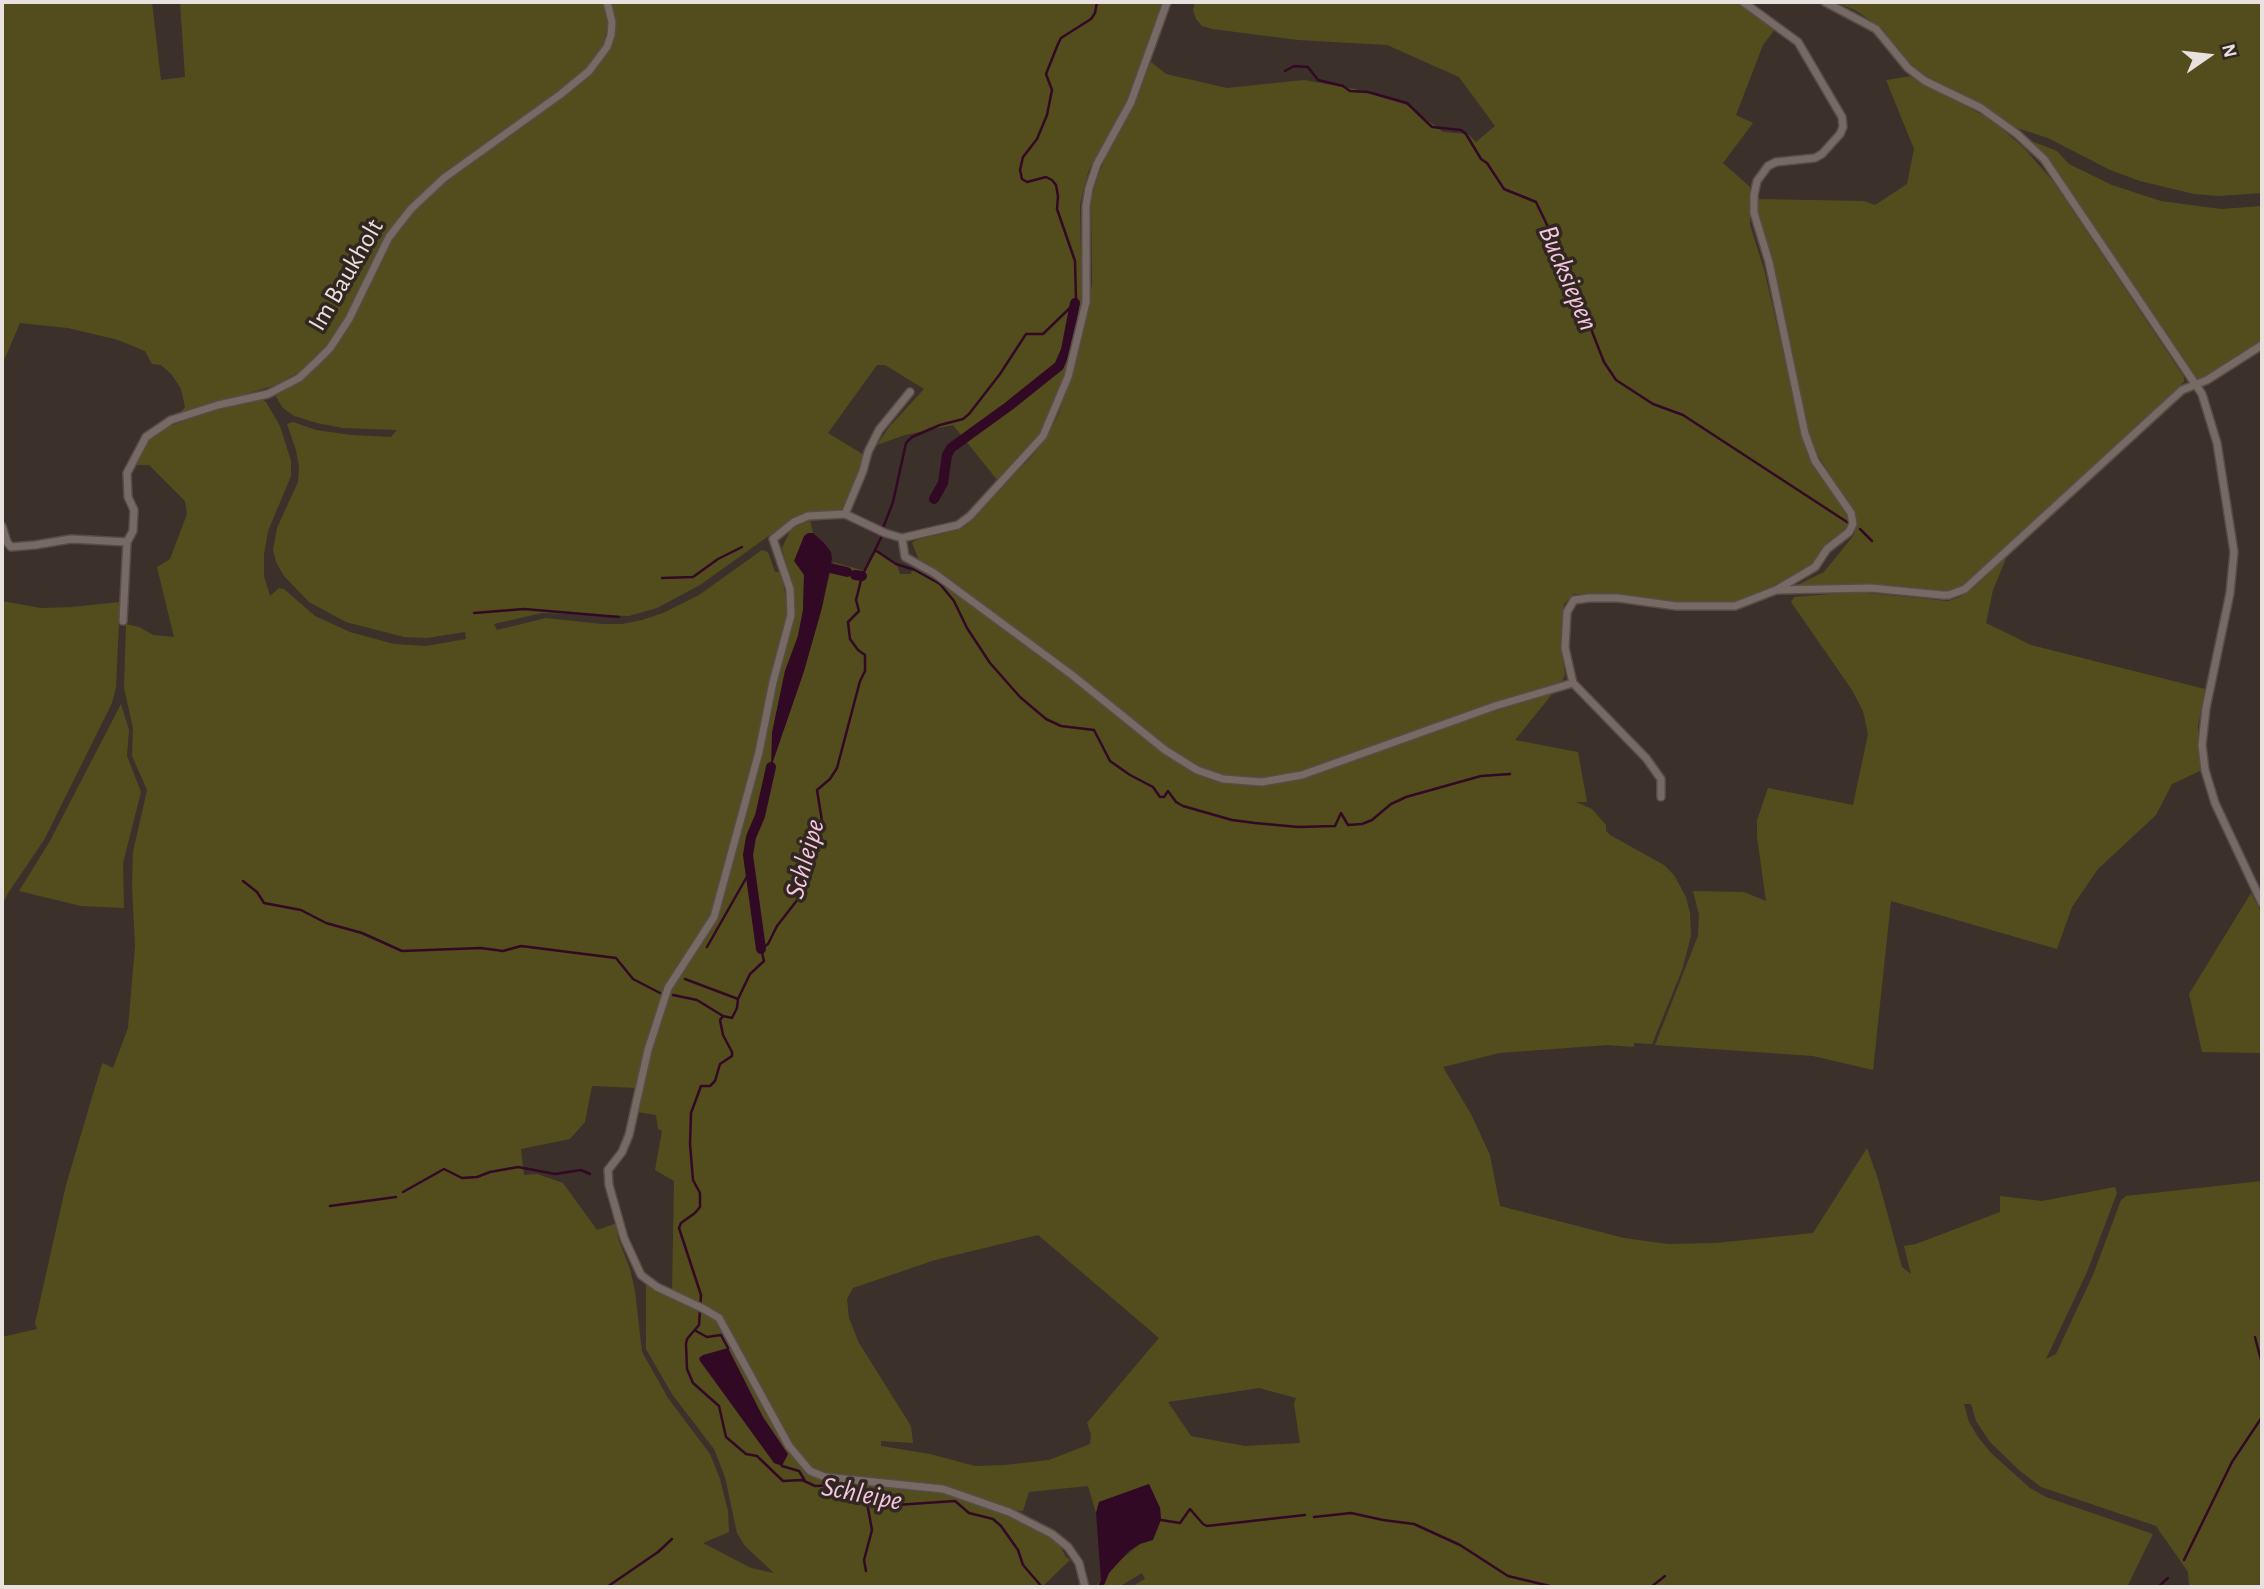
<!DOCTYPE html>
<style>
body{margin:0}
#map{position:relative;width:2264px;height:1589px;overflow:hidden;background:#3c302b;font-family:"Alegreya Sans",sans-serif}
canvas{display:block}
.frame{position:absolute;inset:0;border:4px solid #e9e1de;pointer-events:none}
.north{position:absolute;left:2173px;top:21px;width:70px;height:70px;-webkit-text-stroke:5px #322621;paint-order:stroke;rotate:76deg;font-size:19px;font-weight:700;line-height:28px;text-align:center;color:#e9e1de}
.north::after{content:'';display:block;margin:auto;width:24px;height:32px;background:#e9e1de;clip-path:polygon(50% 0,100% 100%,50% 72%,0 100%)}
</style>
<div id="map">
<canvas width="2264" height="1589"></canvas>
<div class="frame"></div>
<div class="north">N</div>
</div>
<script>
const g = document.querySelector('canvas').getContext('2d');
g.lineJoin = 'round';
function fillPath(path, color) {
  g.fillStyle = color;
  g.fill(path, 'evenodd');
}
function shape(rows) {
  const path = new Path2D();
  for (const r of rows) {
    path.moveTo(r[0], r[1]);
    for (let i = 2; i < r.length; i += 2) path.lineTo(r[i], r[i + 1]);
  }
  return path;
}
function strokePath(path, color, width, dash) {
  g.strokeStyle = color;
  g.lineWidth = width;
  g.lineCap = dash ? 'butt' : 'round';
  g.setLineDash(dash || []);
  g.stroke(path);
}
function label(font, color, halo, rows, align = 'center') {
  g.font = font + ' "Alegreya Sans",sans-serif';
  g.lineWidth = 7;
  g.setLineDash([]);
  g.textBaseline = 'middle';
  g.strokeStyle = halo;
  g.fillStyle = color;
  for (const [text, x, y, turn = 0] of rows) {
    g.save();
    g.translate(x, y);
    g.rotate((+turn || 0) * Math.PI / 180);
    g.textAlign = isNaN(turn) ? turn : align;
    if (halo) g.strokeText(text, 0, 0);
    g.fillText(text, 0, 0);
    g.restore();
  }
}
const green = shape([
 [2,2,152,2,161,80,185,77,180,2,604,2,608,24,603,45,587,68,559,91,440,175,403,213,387,234,351,309,332,339,300,371,276,385,179,414,185,407,181,389,172,375,161,365,152,364,145,351,118,340,68,328,20,323,5,358,2,359],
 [611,2,1167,2,1128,101,1089,170,1084,187,1080,205,1082,315,1065,379,1040,436,998,481,953,425,905,435,877,445,889,427,924,389,885,365,877,365,828,433,864,455,860,472,841,510,811,512,791,520,700,585,657,608,629,616,542,613,494,624,497,630,546,618,602,624,622,624,642,620,663,613,699,595,762,550,768,552,775,572,781,572,789,615,769,682,756,752,712,916,665,987,637,1088,592,1086,585,1122,570,1139,521,1149,524,1175,537,1174,563,1183,597,1230,617,1223,618,1238,630,1269,635,1291,642,1352,668,1398,710,1454,720,1479,728,1511,729,1532,703,1543,751,1568,774,1573,745,1546,737,1533,725,1477,714,1449,672,1394,646,1349,646,1282,717,1320,741,1363,810,1473,816,1478,942,1490,1009,1515,1055,1537,1066,1557,1070,1560,1042,1587,2,1587,2,1337,37,1329,35,1323,66,1185,101,1067,103,1063,113,1068,128,1028,135,946,132,885,133,852,147,790,132,756,133,728,124,688,126,624,139,627,153,635,174,637,157,567,170,559,187,514,185,501,149,465,136,465,142,451,152,437,165,428,218,408,261,398,266,402,280,426,291,461,291,476,268,531,264,554,264,576,270,596,279,588,284,589,315,616,350,632,394,644,426,646,466,639,465,632,427,638,404,637,346,622,309,602,284,576,276,562,273,550,277,528,298,482,299,467,296,450,287,424,293,422,316,430,351,435,391,437,397,430,343,428,317,423,294,416,283,408,276,397,278,393,300,381,320,364,338,344,360,307,391,241,416,209,445,182,566,95,594,72,611,48,616,35,616,22],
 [1195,2,1738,2,1775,29,1763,45,1736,115,1753,123,1723,163,1750,187,1750,225,1764,269,1804,443,1847,515,1847,530,1829,541,1810,568,1735,604,1677,603,1620,596,1574,594,1564,604,1561,647,1565,675,1562,681,1296,775,1263,782,1222,778,1196,771,1205,777,1221,782,1262,786,1301,778,1444,727,1553,693,1515,740,1578,752,1587,802,1576,802,1592,809,1606,825,1606,831,1610,835,1664,865,1674,875,1686,897,1690,913,1691,936,1682,970,1652,1044,1634,1043,1634,1047,1608,1045,1499,1053,1443,1067,1471,1114,1490,1155,1500,1206,1624,1238,1668,1244,1716,1243,1813,1233,1867,1148,1878,1179,1902,1267,1911,1274,1904,1246,1916,1244,2000,1212,2000,1196,2042,1201,2115,1187,2117,1193,2087,1272,2046,1359,2056,1354,2093,1275,2121,1200,2126,1196,2262,1181,2262,1587,2189,1587,2188,1572,2156,1526,2041,1487,2020,1471,1990,1442,1976,1421,1971,1404,1964,1404,1969,1422,1978,1437,1991,1453,2030,1488,2046,1497,2153,1534,2127,1587,1131,1587,1145,1579,1142,1573,1119,1587,1095,1587,1101,1580,1104,1585,1109,1573,1118,1562,1140,1544,1161,1520,1160,1508,1149,1484,1099,1502,1096,1513,1088,1486,1029,1492,1023,1511,1009,1510,942,1487,826,1476,812,1470,790,1443,748,1366,730,1328,721,1315,708,1307,672,1293,674,1181,655,1170,662,1131,658,1129,656,1115,638,1112,649,1051,670,988,717,916,793,616,794,592,782,548,791,529,810,520,813,533,808,533,800,567,804,575,803,610,798,636,785,671,772,733,772,764,804,671,833,562,865,571,876,552,897,565,900,574,911,574,912,569,917,567,995,615,919,560,912,543,916,540,957,530,967,525,1032,456,1046,438,1059,413,1088,312,1092,283,1091,198,1099,173,1112,144,1126,120,1151,62,1166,74,1227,88,1304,80,1355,89,1407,105,1443,132,1468,134,1476,142,1495,126,1459,77,1387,45,1298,40,1212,29,1202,26,1196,19,1193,10],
 [1038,1235,1159,1338,1087,1423,1091,1434,1090,1444,1049,1460,1005,1465,975,1466,930,1454,881,1446,881,1441,913,1443,911,1426,859,1343,849,1318,847,1299,853,1288,935,1260],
 [1259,1388,1296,1398,1294,1404,1300,1443,1245,1446,1191,1436,1168,1402],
 [1835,2,2262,2,2262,193,2219,196,2194,194,2140,181,2110,170,2048,138,2017,128,1960,93,1936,83,1905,60,1882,28,1855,10],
 [1912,76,1993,121,2024,148,2053,181,2184,377,2184,382,1968,584,1952,592,1791,588,1824,572,1854,535,1857,518,1819,457,1808,431,1770,266,1758,224,1756,199,1864,201,1875,205,1907,184,1914,149,1886,80],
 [2026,139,2057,151,2069,164,2112,185,2161,201,2221,209,2262,206,2262,341,2197,381,2074,196,2045,159],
 [2007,556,1993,590,1986,623,2031,645,2205,689,2198,727,2200,771,2172,784,2156,815,2098,869,2072,907,2057,949,1891,901,1873,1070,1813,1056,1655,1045,1698,936,1699,915,1693,891,1744,892,1766,901,1757,837,1757,820,1768,788,1853,805,1868,734,1863,711,1852,690,1791,602,1794,597,1857,592,1948,601,1960,597,1975,587],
 [2,601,41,608,72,607,120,602,116,687,112,703,44,840,8,893,2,906],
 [121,704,129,730,127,756,141,792,123,863,124,908,81,906,19,891,50,841],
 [2251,893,2262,914,2262,1053,2202,1052,2189,994]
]);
const water = shape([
 [808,533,813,533,824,543,831,552,832,559,822,608,804,671,771,767,772,733,785,671,798,636,803,610,804,575,794,561,804,536],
 [728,1348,763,1417,788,1454,782,1466,774,1463,700,1361,699,1358,703,1355],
 [1149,1484,1160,1508,1161,1520,1153,1540,1140,1544,1129,1551,1109,1573,1104,1585,1098,1586,1101,1580,1096,1513,1099,1502]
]);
const stream = shape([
 [1285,71,1294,66,1308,67,1318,80,1343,86,1350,91,1368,92,1407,103,1432,127,1461,130,1466,134,1481,159,1487,163,1504,189,1536,202,1564,260,1604,362,1616,380,1653,404,1683,415,1847,522],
 [1860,529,1872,541],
 [875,550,896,564,915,570,940,584,954,601,967,628,990,663,1020,697,1046,719,1061,726,1094,730,1110,761,1130,775,1153,787,1160,797,1164,797,1168,791,1176,802,1183,806,1232,820,1255,823,1298,827,1335,826,1341,813,1348,825,1362,824,1372,820,1391,804,1406,797,1481,776,1510,774],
 [662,578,693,577,718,559,742,547],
 [474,613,524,609,619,617],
 [243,881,257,892,264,903,301,910,326,923,362,933,402,951,481,948,503,951,521,946,616,958,633,979,660,993],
 [707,947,749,873],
 [685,979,738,999],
 [673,995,697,1000,723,1016],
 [403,1192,444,1169,462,1178,477,1177,490,1172,518,1167,555,1174,581,1170,590,1174],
 [330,1206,396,1197],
 [696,1331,707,1337,721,1335,728,1348],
 [2255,1337,2262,1364],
 [782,1466,799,1471,805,1481],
 [865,1492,872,1530,864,1560,866,1571],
 [1314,1517,1351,1513,1383,1520,1414,1524,1460,1545,1508,1576,1554,1587],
 [1161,1520,1180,1523,1190,1509,1203,1524,1207,1526,1305,1515],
 [2184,1560,2232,1462,2262,1417],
 [607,1587,658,1552,672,1539],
 [1042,1587,1023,1565,1018,1550,1001,1526,993,1519,969,1513,955,1501,896,1505,885,1496,860,1489,840,1485,815,1486,802,1480,783,1481,757,1456,746,1454,726,1437,719,1406,693,1383,687,1369,686,1344,687,1339,699,1325,701,1295,679,1228,681,1223,695,1213,700,1207,700,1193,693,1180,690,1144,691,1113,701,1086,710,1086,715,1081,720,1064,732,1056,732,1052,723,1035,720,1020,723,1016,732,1018,737,1008,738,999,750,974,764,961,761,949,768,944,777,926,798,899,808,856,822,821,817,790,830,779,837,768,860,681,865,671,865,655,858,650,850,639,848,622,859,611,856,600,862,576,882,536,883,528,893,502,906,443,912,437,940,425,963,419,969,414,1000,374,1026,334,1043,334,1075,303,1076,299,1075,261,1057,209,1058,196,1056,185,1052,180,1046,177,1027,182,1022,179,1020,170,1023,157,1037,139,1047,115,1052,90,1046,74,1058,44,1061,38,1091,19,1095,13,1097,2],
 [1651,1587,1665,1576],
 [2158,1587,2168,1578]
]);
const canal = shape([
 [934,499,943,483,947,455,951,448,1009,406,1059,366,1066,350,1075,303],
 [830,568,847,572],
 [855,575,862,576],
 [761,949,748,855,751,837,760,816,771,767]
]);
const minor = shape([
 [1825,2,1876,29,1908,68,1925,81,1981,108,2017,134,2044,159,2202,394,2217,443,2234,552,2230,593,2206,708,2202,745,2205,770,2215,803,2262,903],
 [845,514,863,471,868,452,879,430,910,392],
 [2,526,7,542,11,547,35,545,71,539,127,542],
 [902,538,905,557,934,573,1072,675,1165,750,1197,770,1223,779,1262,782,1302,775,1495,706,1573,683],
 [1776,590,1871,588,1942,595,1949,595,1965,589,2182,390,2207,380,2262,345],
 [123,621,127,542,133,531,134,510,128,497,127,473,146,437,171,420,218,405,268,394,299,378,316,362,330,348,349,319,389,237,411,209,444,178,561,94,589,71,607,47,611,35,612,22,607,2],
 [1661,797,1661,779,1646,758,1573,683,1565,648,1567,612,1574,600,1589,598,1618,598,1676,606,1735,606,1776,590,1815,567,1827,549,1849,532,1853,524,1851,513,1815,461,1805,434,1769,262,1754,213,1754,195,1757,181,1768,166,1776,162,1815,158,1822,154,1840,134,1843,127,1842,117,1798,42,1743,2],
 [1085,1587,1079,1563,1068,1547,1052,1534,1009,1512,943,1489,825,1477,810,1471,789,1446,719,1318,704,1309,657,1287,641,1275,624,1238,609,1185,608,1170,622,1152,629,1135,648,1050,668,988,714,917,759,752,773,682,791,615,790,589,773,539,794,522,808,516,845,514,885,533,902,538,958,525,970,516,1043,436,1068,377,1086,302,1086,206,1089,188,1097,164,1131,102,1167,2]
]);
const streetNames = [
 ["Im Baukholt",346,275,-60]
];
const waterNames = [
 ["Bucksiepen",1568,278,67],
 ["Schleipe",805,859,-74],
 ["Schleipe",862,1494,11]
];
fillPath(green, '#534d1d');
fillPath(water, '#320925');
strokePath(stream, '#320925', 2.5);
strokePath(canal, '#320925', 10);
strokePath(minor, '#564c48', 10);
strokePath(minor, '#776964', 7);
label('26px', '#e9e1de', '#322621', streetNames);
label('italic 28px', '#f6c7e2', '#322621', waterNames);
</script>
